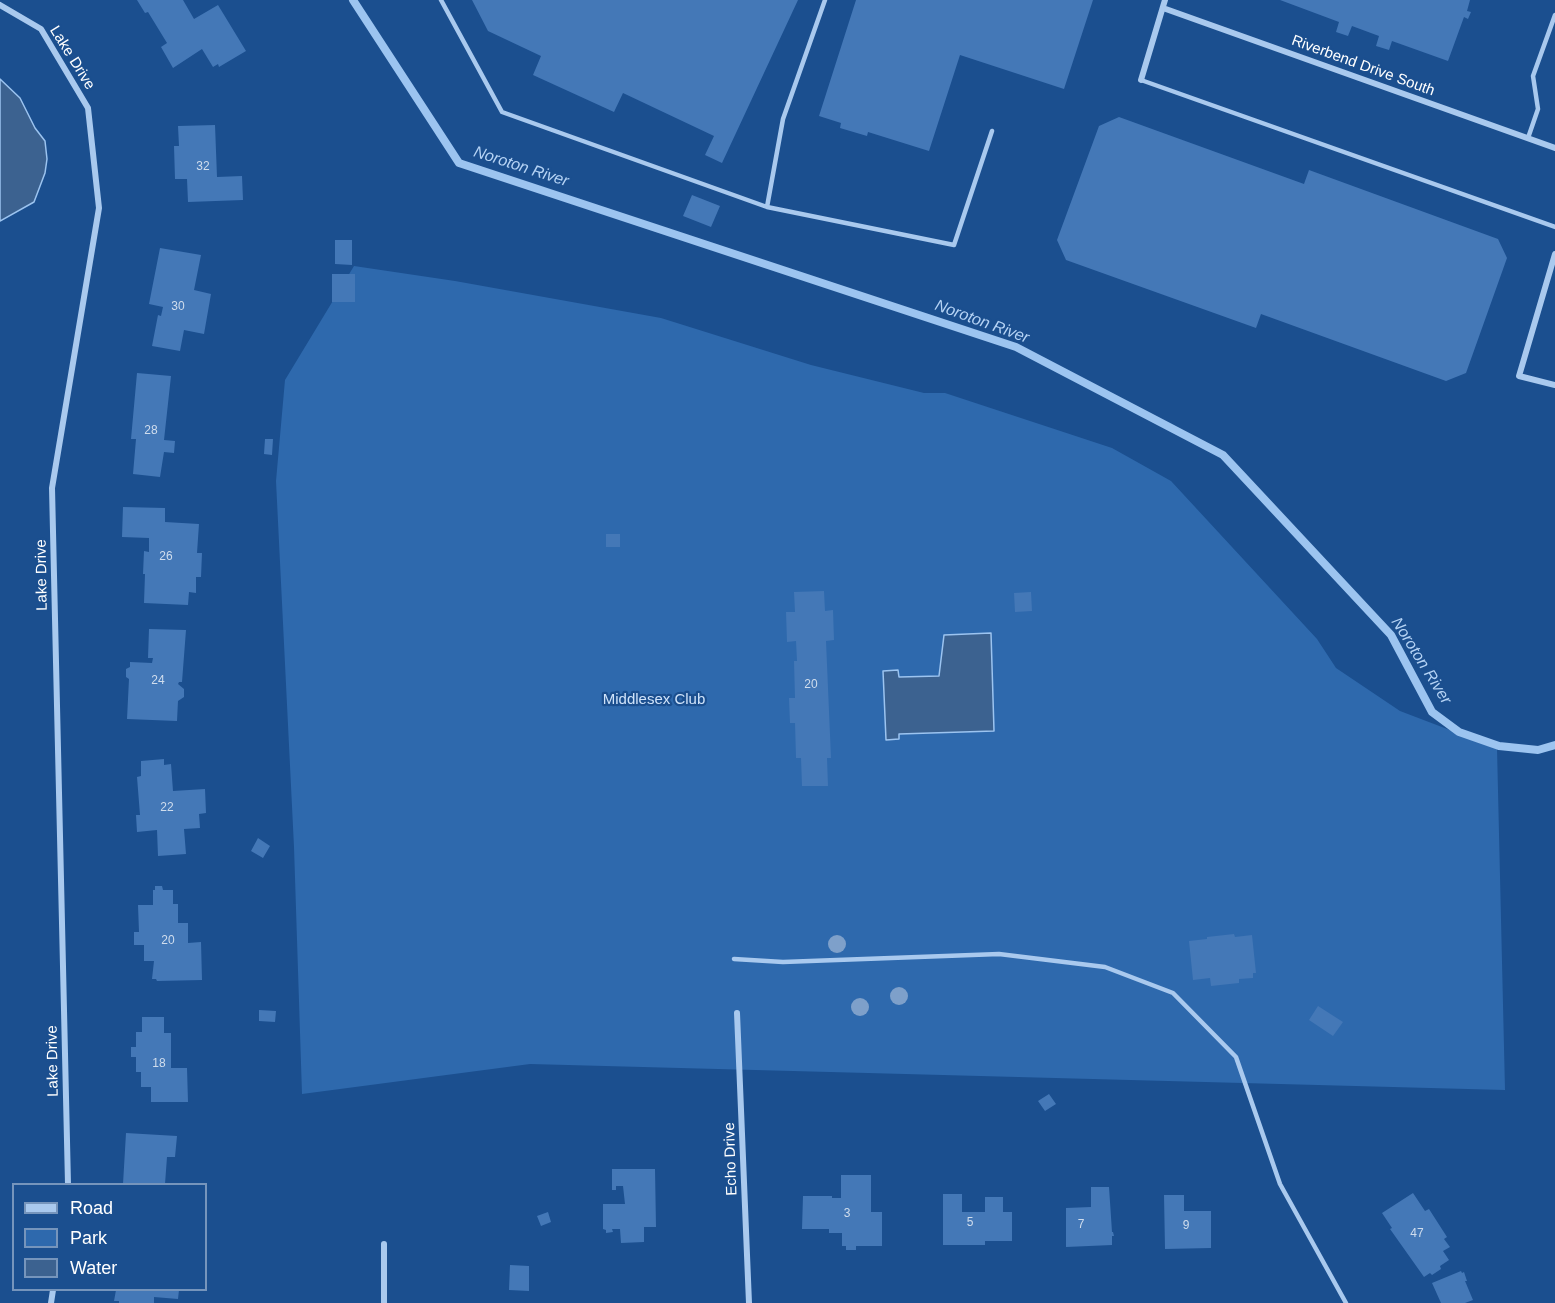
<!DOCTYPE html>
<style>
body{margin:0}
#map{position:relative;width:1555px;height:1303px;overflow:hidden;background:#1b4f8f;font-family:Helvetica,sans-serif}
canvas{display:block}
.legend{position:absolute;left:12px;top:1183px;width:195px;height:108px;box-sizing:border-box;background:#1b4f8f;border:2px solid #7695bc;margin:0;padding:8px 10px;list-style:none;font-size:18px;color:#fff}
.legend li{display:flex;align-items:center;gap:12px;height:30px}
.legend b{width:30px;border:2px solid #7695bc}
</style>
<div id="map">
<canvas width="1555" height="1303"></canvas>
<ul class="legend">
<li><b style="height:8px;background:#a9c9ee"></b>Road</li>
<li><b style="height:16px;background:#2e69ad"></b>Park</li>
<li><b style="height:16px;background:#3c6290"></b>Water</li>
</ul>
</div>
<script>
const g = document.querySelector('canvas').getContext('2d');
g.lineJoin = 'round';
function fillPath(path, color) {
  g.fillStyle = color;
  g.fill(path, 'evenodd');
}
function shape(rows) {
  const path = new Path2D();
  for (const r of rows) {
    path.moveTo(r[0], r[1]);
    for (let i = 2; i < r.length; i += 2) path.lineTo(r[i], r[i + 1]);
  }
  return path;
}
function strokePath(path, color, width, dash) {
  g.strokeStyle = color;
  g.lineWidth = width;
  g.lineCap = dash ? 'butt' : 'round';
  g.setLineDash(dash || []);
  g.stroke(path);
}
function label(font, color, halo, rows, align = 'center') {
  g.font = font + ' Helvetica,sans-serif';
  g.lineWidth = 4.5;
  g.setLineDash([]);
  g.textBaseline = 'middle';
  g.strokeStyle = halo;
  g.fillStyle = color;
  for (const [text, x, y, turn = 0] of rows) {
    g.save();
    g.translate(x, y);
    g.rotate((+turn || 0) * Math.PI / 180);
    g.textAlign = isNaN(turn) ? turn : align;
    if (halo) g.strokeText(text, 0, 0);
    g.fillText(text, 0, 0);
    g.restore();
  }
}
const green = shape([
 [354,266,455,281,661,318,811,365,924,393,945,393,1112,448,1171,481,1317,639,1336,668,1400,711,1497,748,1505,1090,530,1064,302,1094,294,847,276,481,285,380]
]);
const water = shape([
 [0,79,20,98,35,128,45,141,47,159,45,173,34,202,0,221,0,79],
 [991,633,994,731,899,734,899,739,886,740,883,671,898,670,899,677,939,676,944,635,991,633]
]);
const stream = shape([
 [353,0,459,163,1016,347,1223,455,1391,635,1432,712,1459,732,1499,746,1538,750,1555,745]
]);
const building = shape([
 [137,0,183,0,194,19,218,5,246,51,219,67,218,64,213,67,202,49,173,68,161,47,167,43,148,12,145,13],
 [472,0,798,0,722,163,705,155,714,136,623,93,614,112,533,75,541,56,488,31],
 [856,0,1093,0,1064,89,960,55,929,151,868,132,867,136,840,128,841,123,819,116],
 [1280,0,1470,0,1467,11,1471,12,1468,19,1464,17,1448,61,1392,41,1389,50,1376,46,1379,36,1352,26,1348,36,1336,32,1339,22],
 [1119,117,1304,184,1309,170,1498,239,1507,258,1466,373,1446,381,1261,314,1256,328,1066,260,1057,240,1099,126],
 [215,125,217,177,242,176,243,200,188,202,187,179,175,179,174,146,179,146,178,126],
 [692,195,720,206,711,227,683,216],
 [335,240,352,240,352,265,335,264],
 [160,248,201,255,194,290,211,294,204,334,184,330,180,351,152,346,158,315,161,316,163,307,149,304],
 [332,274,355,274,355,302,332,302],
 [137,373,171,376,164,440,175,441,174,453,164,452,160,477,133,474,136,439,131,439],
 [265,439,273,439,272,455,264,454],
 [123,507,165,508,165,522,199,524,197,553,202,553,201,577,196,577,196,593,189,592,188,605,144,603,145,574,143,574,144,551,149,552,149,538,122,537],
 [606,534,620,534,620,547,606,547],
 [824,591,825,611,833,610,834,640,826,641,831,758,827,758,828,786,802,786,801,758,796,758,795,723,790,723,789,698,795,698,794,661,797,661,796,641,787,642,786,612,795,612,794,592],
 [1031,592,1032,611,1015,612,1014,593],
 [149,629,186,630,182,682,179,682,178,684,184,689,184,697,178,701,177,721,127,719,129,679,126,677,126,669,130,667,130,662,152,663,153,658,148,658],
 [164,759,164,765,171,764,173,791,205,789,206,813,199,814,200,828,184,829,186,854,158,856,157,830,137,832,136,815,140,815,137,777,141,776,141,761],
 [258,838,270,846,263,858,251,851],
 [155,886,162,886,163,890,173,890,173,904,178,904,178,923,188,923,188,943,201,942,202,980,157,981,156,979,152,979,154,961,144,961,144,945,134,945,134,932,139,932,138,905,153,905,153,890,155,890],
 [1234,934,1235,937,1252,935,1256,973,1253,973,1253,978,1239,979,1239,983,1211,986,1210,978,1193,980,1189,941,1207,939,1207,937],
 [1318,1006,1343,1022,1333,1036,1309,1020],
 [259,1010,276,1011,275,1022,259,1021],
 [142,1017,164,1017,164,1033,171,1033,171,1068,187,1068,188,1102,151,1102,151,1087,141,1087,141,1072,136,1072,136,1057,131,1057,131,1047,136,1047,136,1032,142,1032],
 [1049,1094,1056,1104,1045,1111,1038,1101],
 [126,1133,177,1136,175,1157,167,1157,165,1184,123,1184],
 [612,1169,655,1169,656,1227,644,1227,644,1242,621,1243,620,1229,612,1229,613,1232,606,1233,606,1230,603,1229,603,1204,625,1204,623,1186,616,1186,616,1190,612,1190],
 [841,1175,871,1175,871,1212,882,1212,882,1246,856,1246,856,1250,846,1250,846,1246,842,1246,842,1233,829,1233,829,1229,802,1229,803,1196,832,1196,832,1198,841,1198],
 [1091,1187,1109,1187,1112,1232,1113,1232,1114,1236,1112,1236,1112,1245,1066,1247,1066,1208,1091,1207],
 [1413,1193,1425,1211,1429,1209,1447,1237,1444,1239,1450,1247,1443,1251,1449,1260,1440,1266,1441,1269,1432,1275,1430,1273,1424,1277,1390,1229,1392,1228,1382,1213],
 [943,1194,962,1194,962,1212,985,1212,985,1197,1003,1197,1003,1212,1012,1212,1012,1241,985,1241,985,1245,943,1245],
 [1164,1195,1184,1195,1184,1211,1211,1211,1211,1248,1165,1249],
 [548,1212,551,1222,541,1226,537,1216],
 [510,1265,529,1266,529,1291,509,1290],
 [1461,1271,1462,1273,1464,1272,1467,1281,1465,1281,1473,1300,1465,1303,1441,1303,1432,1283],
 [116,1290,179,1290,178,1299,154,1297,154,1303,119,1303,119,1301,114,1301]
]);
const service = shape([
 [441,0,502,112,767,207,954,245,992,131],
 [1141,80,1555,227],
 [1528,138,1538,109,1533,76,1555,15],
 [767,207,783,119,825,0],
 [734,959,783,962,999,954,1105,967,1173,993,1236,1057,1280,1184,1346,1303]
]);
const minor = shape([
 [0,5,41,29,88,108,99,208,52,488,68,1184],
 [1163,8,1555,148],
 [1141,80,1165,0],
 [1555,254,1519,376,1555,385],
 [737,1013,749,1303],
 [51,1303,53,1290],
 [384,1303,384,1244]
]);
const trees = [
 [837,944],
 [899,996],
 [860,1007]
];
const numberNames = [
 ["32",203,167],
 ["30",178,307],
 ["28",151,431],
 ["26",166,557],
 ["24",158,681],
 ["20",811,685],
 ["22",167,808],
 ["20",168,941],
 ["18",159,1064],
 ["3",847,1214],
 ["5",970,1223],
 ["7",1081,1225],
 ["9",1186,1226],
 ["47",1417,1234]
];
const streetNames = [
 ["Lake Drive",72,58,58],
 ["Riverbend Drive South",1363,66,20],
 ["Lake Drive",42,575,-91],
 ["Lake Drive",53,1061,-91],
 ["Echo Drive",731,1159,-92]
];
const parkNames = [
 ["Middlesex Club",654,700]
];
const waterNames = [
 ["Noroton River",521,167,18],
 ["Noroton River",982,322,20],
 ["Noroton River",1421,661,58]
];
fillPath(green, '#2e69ad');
fillPath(water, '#3c6290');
strokePath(water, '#9cc4f0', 1.5);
strokePath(stream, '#9cc4f0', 8);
fillPath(building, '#4478b7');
strokePath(service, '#a9c9ee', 4.5);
strokePath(minor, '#a9c9ee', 6);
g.fillStyle = '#7ea0ca';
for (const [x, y] of trees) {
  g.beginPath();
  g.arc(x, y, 9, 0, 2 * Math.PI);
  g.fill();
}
label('12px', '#d0dded', null, numberNames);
label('15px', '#fff', '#1b4f8f', streetNames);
label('15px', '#cfe3fa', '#1b4f8f', parkNames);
label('italic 16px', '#b5d3f5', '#1b4f8f', waterNames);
</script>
